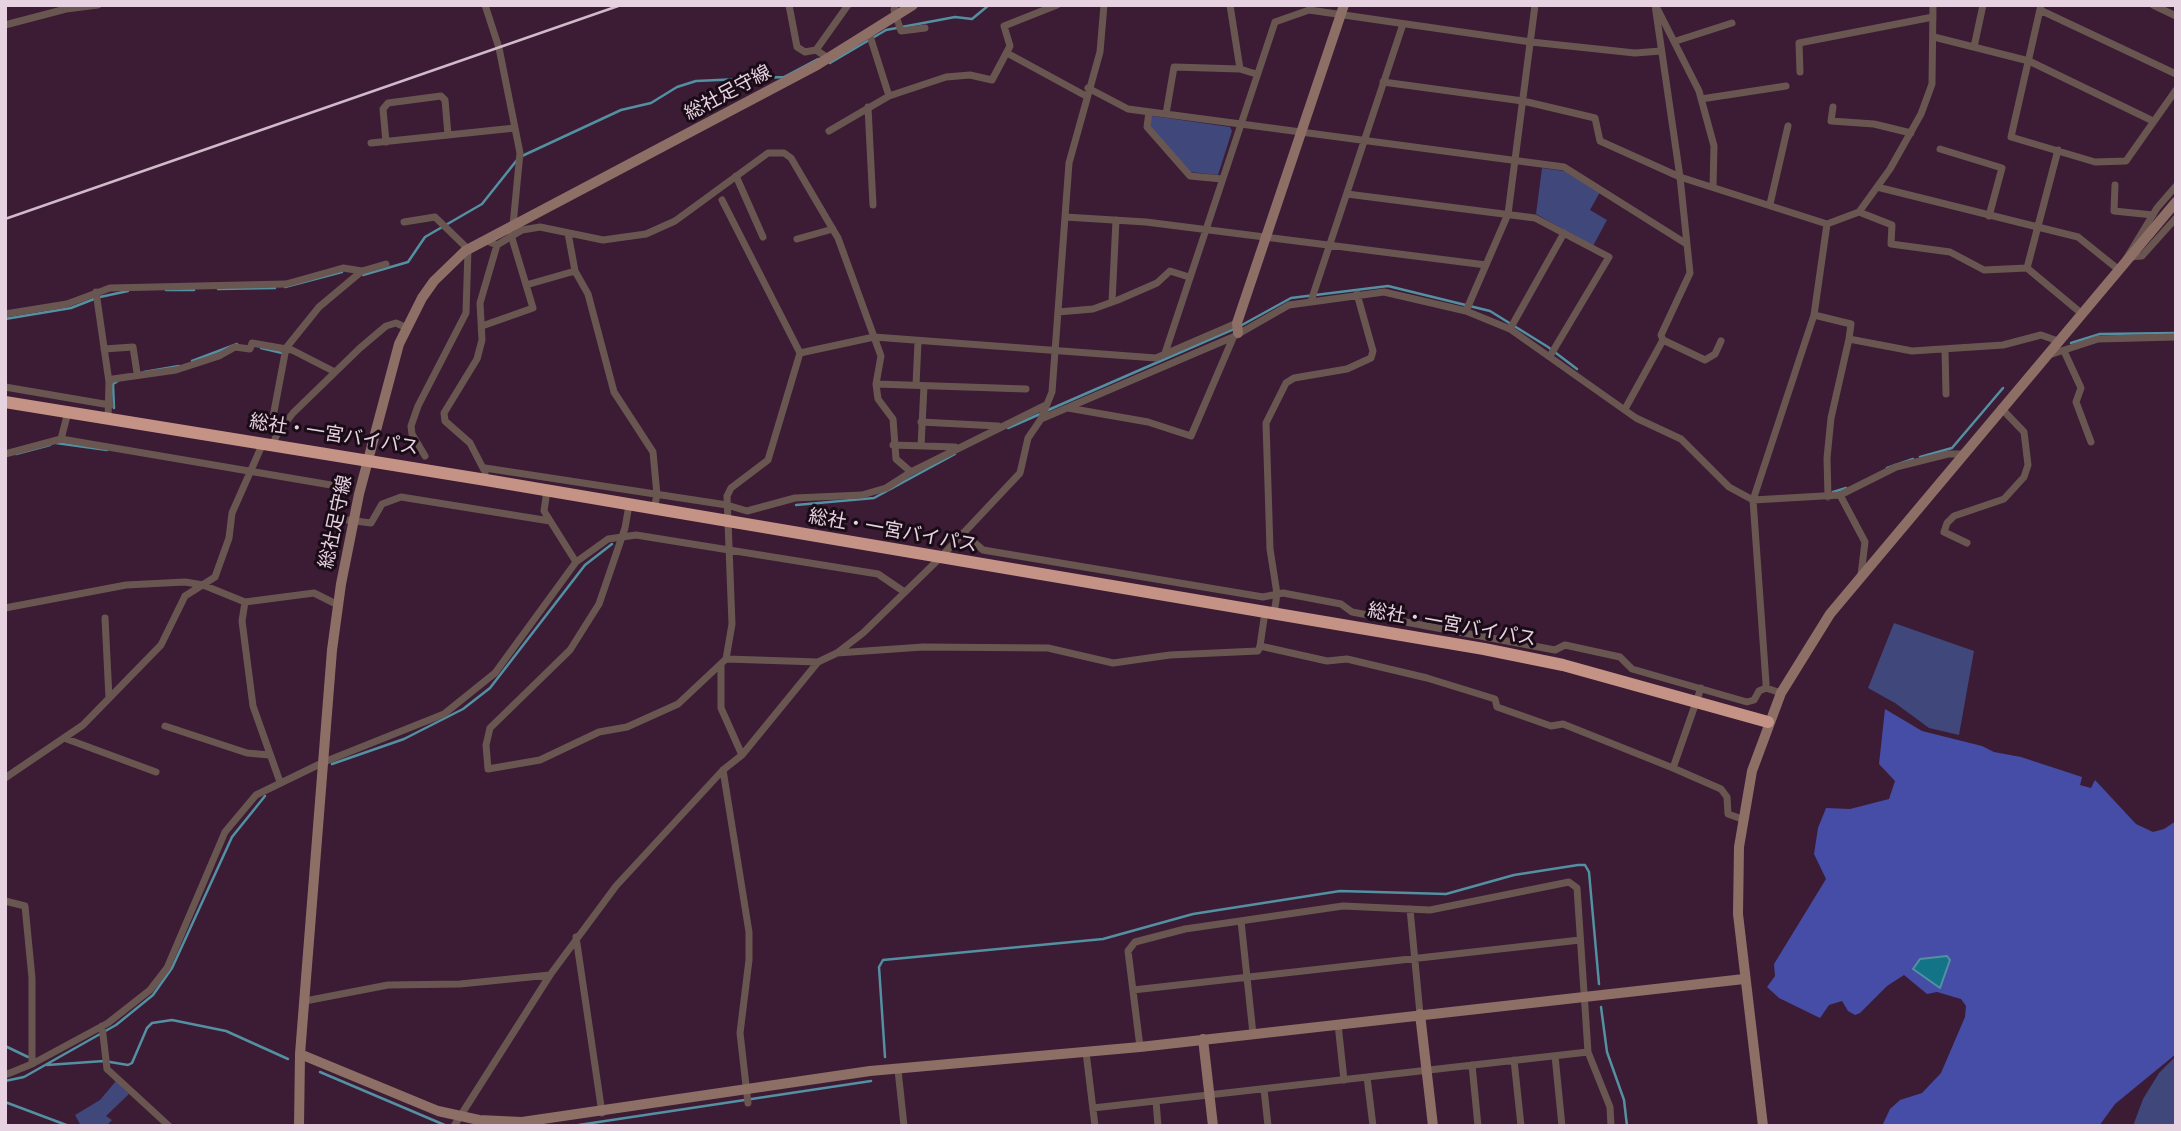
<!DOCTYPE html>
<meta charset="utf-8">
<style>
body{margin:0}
#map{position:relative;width:2181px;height:1131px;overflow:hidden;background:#3b1c34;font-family:"Work Sans",sans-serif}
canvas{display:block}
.frame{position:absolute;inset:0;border:7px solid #e7d2e1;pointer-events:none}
</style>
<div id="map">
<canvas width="2181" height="1131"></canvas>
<div class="frame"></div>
</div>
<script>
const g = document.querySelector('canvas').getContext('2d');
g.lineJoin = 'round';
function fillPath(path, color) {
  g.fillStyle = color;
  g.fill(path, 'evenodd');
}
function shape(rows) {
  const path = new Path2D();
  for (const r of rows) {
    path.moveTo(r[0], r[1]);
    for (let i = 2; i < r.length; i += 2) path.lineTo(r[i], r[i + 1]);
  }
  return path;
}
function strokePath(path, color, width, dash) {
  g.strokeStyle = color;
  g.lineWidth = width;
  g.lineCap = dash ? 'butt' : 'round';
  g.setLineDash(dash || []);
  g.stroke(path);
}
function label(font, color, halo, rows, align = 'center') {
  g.font = font + ' "Work Sans","Noto Sans JP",sans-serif';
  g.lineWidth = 6;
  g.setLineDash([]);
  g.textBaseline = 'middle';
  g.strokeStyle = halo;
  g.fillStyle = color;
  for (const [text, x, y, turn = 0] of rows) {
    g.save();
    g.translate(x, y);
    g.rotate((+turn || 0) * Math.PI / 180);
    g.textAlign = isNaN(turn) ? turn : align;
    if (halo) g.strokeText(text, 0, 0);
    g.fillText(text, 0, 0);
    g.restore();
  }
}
const green = shape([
 [1153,116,1230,127,1232,131,1218,175,1190,172,1150,127,1150,118],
 [1542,168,1564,171,1600,192,1590,210,1607,220,1593,246,1536,214],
 [1894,623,1974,651,1959,735,1929,728,1895,703,1868,688],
 [2176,1056,2176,1126,2133,1126,2143,1099,2159,1073],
 [116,1081,129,1094,106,1116,112,1120,106,1126,80,1124,75,1115,100,1100]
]);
const forest = shape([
 [1885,709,1922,731,1982,746,1994,752,2021,757,2082,777,2080,785,2091,788,2095,780,2136,824,2153,832,2164,829,2176,821,2176,1054,2115,1104,2099,1126,1882,1126,1890,1109,1900,1100,1922,1093,1941,1073,1965,1017,1966,1006,1961,999,1937,992,1927,994,1904,975,1887,986,1860,1013,1855,1015,1848,1011,1842,1001,1829,1005,1820,1018,1779,998,1767,987,1775,976,1774,964,1826,879,1814,854,1818,828,1826,808,1850,809,1889,799,1895,781,1879,764]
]);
const water = shape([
 [1947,956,1950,960,1940,988,1913,969,1920,959,1947,956]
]);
const stream = shape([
 [830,63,886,30,955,17,972,19,989,5],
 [522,156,621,110,651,103,677,87,696,81,784,77,818,59],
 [363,275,408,262,425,237,482,204,517,160],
 [285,287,342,272],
 [218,289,275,288],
 [166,290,194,290],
 [100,297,128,291],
 [5,319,71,308,94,299],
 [1242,325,1291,298,1388,286,1490,311,1548,347,1577,369],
 [2071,343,2100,334,2176,333],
 [261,348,282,353],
 [192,361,237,344],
 [144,372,179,366],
 [114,408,113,384,118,381],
 [1046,411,1236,328],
 [1008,428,1040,414],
 [56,443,107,450],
 [16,454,50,445],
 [1920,457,1952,448,2003,388],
 [1887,468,1913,459],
 [1833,492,1846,488],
 [796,505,874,498,955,454],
 [332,764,404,739,463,709,490,688,585,565,612,544],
 [1601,1007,1607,1052,1624,1100,1627,1126],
 [5,1046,28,1057],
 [885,1057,879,967,883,960,1103,939,1193,914,1340,891,1446,894,1514,875,1578,865,1585,865,1589,872,1599,984],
 [47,1065,104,1061,128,1065,132,1063,147,1028,152,1023,172,1020,226,1031,288,1059],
 [320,1072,447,1126],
 [5,1081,24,1077,116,1025,153,995,172,968,232,837,265,796],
 [5,1102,69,1126],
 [572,1126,871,1081]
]);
const street = shape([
 [485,5,499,48,520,153,513,225],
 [789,5,797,47,805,52,816,50,828,58],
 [895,5,894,10,901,31,925,28],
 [1230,5,1240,69],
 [2041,5,2011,137,2095,162,2126,161,2176,90],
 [2153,5,2176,16],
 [1658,10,1699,91,1714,146,1713,187],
 [2040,10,2176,74],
 [5,25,66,9,98,5],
 [869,33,889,96],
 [1934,37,2029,61,2153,121],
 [1676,41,1732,23],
 [1974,47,1983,5],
 [816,50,848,5],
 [1007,53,1086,96],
 [1800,72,1799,43,1933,17],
 [1383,82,1523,101,1595,118,1600,141,1680,177,1827,224,1859,212,1890,169,1921,114,1932,84,1933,5],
 [1088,88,1128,109,1564,167,1685,243],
 [1701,99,1786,86],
 [868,107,873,205],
 [1833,107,1831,121,1874,124,1911,133],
 [1149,112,1147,127,1190,176,1222,179],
 [1166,114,1174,67,1240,69,1256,74],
 [829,131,889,96,946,77,970,75,992,80,1010,46,1004,26,1057,5],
 [386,142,383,109,388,103,441,96,445,100,448,135],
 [371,143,515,128],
 [1940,149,2002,168,1989,216],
 [736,176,763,237],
 [2115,185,2114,211,2153,215],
 [1877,187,2078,237,2119,270],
 [1347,194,1535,218,1609,257,1550,356],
 [1770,204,1788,126],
 [1859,212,1892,225,1891,244,1950,252,1984,270,2027,268,2081,313],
 [1065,217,1146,222,1486,265],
 [404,222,435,217,468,249,466,313,418,406,411,426,412,434,425,456],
 [568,233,575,271,588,294,614,392,653,452,657,495,654,509],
 [797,239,833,229],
 [485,240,497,245,522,230,540,227,603,240,646,234,675,221,768,153,784,153,791,158,838,238,881,356,876,384,878,399,893,419,896,459,911,472],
 [2129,257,2142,256,2176,218],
 [2126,259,2157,208,2176,186],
 [2027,268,2058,150],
 [526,285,575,271],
 [96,292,109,382],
 [1311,301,1403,24],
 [1112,302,1116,220],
 [1466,311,1508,214,1535,5],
 [1058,312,1093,309,1118,300,1157,283,1170,271,1189,277],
 [5,314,67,304,110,288,286,284,343,268,362,271,386,264],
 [1814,315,1851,324,1849,339,1912,351,2003,345,2041,335,2058,341],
 [482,326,533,308,511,235],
 [1510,329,1564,233],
 [1663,340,1705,360,1715,354,1721,341],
 [104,349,133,347,137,373],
 [1945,349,1946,394],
 [2064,351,2081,388,2076,402,2091,442],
 [800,353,874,337,1156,358,1237,323],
 [1165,353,1275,22,1309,10,1531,42,1635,53,1661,51],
 [2049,355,2098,339,2176,337],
 [876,384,1026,389],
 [916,385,918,342],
 [5,387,110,405],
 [1068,408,1148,422,1191,436,1233,338],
 [1625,409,1663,340,1661,335,1690,273,1680,177,1655,5],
 [108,419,109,382,113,379,176,370,219,356,235,347,250,349,252,343,292,350,335,372],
 [1041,419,1233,337,1289,305,1384,292,1466,311,1510,329,1636,418,1681,439,1729,487,1753,500,1840,495,1896,467,1948,454,1962,454],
 [921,422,998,426],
 [277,434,273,417,286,348,319,307,362,271],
 [61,439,331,485,338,493,334,514,339,519,371,523,382,504,401,497,550,521],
 [273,444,277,434,293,413,360,348,386,326,396,323,407,328],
 [893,445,955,447],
 [921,446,924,386],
 [5,454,61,439,68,412],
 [485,468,727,505,747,511,795,498,862,495,886,488,911,472,1046,405],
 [485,472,470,443,445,421,444,413,477,359,482,340,480,303,497,245],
 [547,490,544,511,576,562],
 [1840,495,1865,542,1861,575],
 [1828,497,1827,458,1831,418,1849,339],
 [629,505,625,528,599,604,570,650,490,728,486,745,488,769,540,760,599,732,627,727,678,704,726,659,732,624,727,496,731,488,768,460,800,353,722,200],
 [963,533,983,550,1263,597,1283,593,1341,604,1352,612,1555,650,1565,645,1620,657,1632,669,1747,702,1754,700,1759,691,1766,688],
 [1967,543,1944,532,1947,523,1954,516,2004,499,2024,477,2028,465,2024,432,2001,408],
 [245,602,242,621,253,706,280,782],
 [5,608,126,585,185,582,203,585,245,602,314,593,338,605],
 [1274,614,1277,594,1270,549,1266,423,1286,383,1294,378,1347,369,1371,358,1373,351,1357,294],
 [105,618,109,698],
 [1260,646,1265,612],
 [837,653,923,647,1048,648,1113,663,1170,655,1258,651,1260,646,1327,661,1347,659,1427,678,1495,699,1497,707,1551,726,1563,724,1673,768,1721,789,1727,797,1728,814,1742,819],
 [726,659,818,662,837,653,863,633,940,558,1020,473,1028,438,1041,419,1052,392,1069,163,1100,52,1104,5],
 [721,665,721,708,742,755],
 [1781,693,1766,688,1766,683,1753,500,1814,315,1827,224],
 [165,726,247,753,269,755],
 [64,738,156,772],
 [1673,768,1701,688],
 [723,770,749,932,749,960,740,1033,748,1103],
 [5,778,83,725,161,645,185,596,215,577,229,538,232,513,263,443],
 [5,901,25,906,32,978,32,1064],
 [1410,909,1420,1014],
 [1241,921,1253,1034],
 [576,937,602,1113],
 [1133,990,1580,940],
 [305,1001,388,985,460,984,550,975],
 [1338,1024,1344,1080],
 [102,1026,107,1069,169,1126],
 [1140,1047,1128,951,1135,942,1185,929,1343,906,1430,910,1569,882,1577,888,1588,1052,1610,1107,1611,1126],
 [1086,1052,1095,1126],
 [1555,1056,1562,1126],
 [1514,1060,1521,1126],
 [1472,1065,1478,1126],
 [898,1070,904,1126],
 [5,1075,32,1064,108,1023,150,990,167,968,225,832,256,795,324,762,444,714,495,673,576,562,608,539,636,535,878,574,903,591],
 [1367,1077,1373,1126],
 [1264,1089,1268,1126],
 [1156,1101,1158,1126],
 [1093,1108,1588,1052],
 [454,1126,550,975,616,886,723,770,742,755,818,662]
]);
const secondary = shape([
 [1238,333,1237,323,1344,5],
 [1420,1014,1433,1126],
 [1203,1039,1213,1126],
 [300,1054,438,1111,479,1120,522,1122,870,1071,1140,1047,1744,979],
 [299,1126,300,1054,332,650,341,584,359,494,399,344,422,298,434,281,465,251,817,65,913,5],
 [1763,1126,1738,914,1739,847,1752,771,1781,693,1830,614,2176,202]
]);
const highway = shape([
 [5,402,486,480,1484,649,1563,665,1768,722]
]);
const rail = shape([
 [2173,5,2176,7],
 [5,219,621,5]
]);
const streetNames = [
 ["総社足守線",728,93,-28],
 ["総社・一宮バイパス",334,435,9],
 ["総社足守線",336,522,-78],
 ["総社・一宮バイパス",893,531,10],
 ["総社・一宮バイパス",1452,625,10]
];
fillPath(green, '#3f477b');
fillPath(forest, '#454da7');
fillPath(water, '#147487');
strokePath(water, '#5390a2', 2);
strokePath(stream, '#5390a2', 2.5);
strokePath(street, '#6a5651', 7);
strokePath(secondary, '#8e6f66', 10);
strokePath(highway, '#c49386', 12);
strokePath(rail, '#d0baca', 2.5);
label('19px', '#e7d2e1', '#1a0c17', streetNames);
</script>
